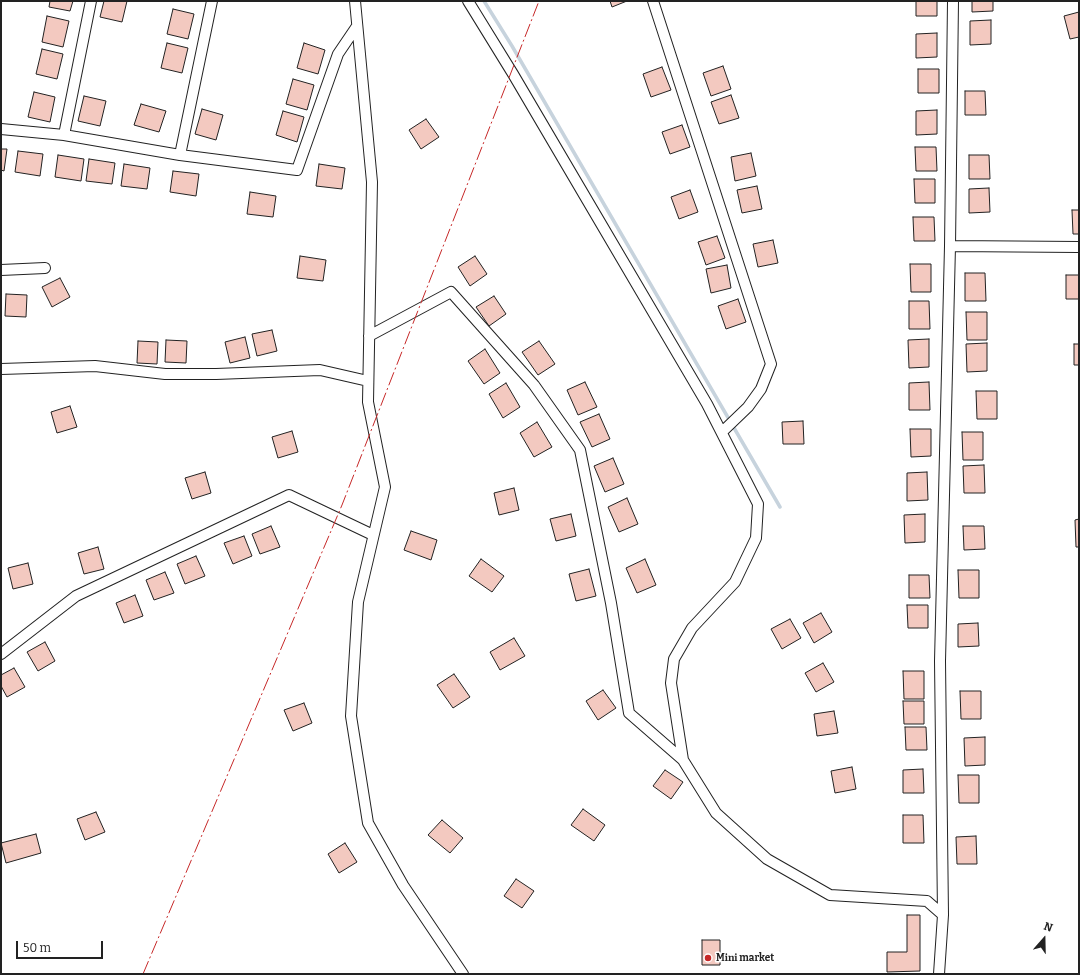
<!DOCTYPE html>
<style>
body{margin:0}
#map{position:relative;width:1080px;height:975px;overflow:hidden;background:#fff;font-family:Bitter,serif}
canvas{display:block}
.frame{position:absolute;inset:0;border:2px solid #222;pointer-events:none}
.north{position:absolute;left:1024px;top:919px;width:40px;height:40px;-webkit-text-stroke:3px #fff;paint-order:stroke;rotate:20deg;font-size:11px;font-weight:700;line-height:16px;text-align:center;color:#222}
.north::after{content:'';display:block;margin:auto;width:14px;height:18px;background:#222;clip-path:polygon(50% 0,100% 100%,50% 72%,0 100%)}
.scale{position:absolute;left:16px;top:941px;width:87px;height:18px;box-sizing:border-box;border:2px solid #222;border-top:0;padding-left:5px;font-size:12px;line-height:14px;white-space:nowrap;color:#222;-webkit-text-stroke:3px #fff;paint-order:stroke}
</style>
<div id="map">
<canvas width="1080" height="975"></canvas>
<div class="frame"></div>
<div class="north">N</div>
<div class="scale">50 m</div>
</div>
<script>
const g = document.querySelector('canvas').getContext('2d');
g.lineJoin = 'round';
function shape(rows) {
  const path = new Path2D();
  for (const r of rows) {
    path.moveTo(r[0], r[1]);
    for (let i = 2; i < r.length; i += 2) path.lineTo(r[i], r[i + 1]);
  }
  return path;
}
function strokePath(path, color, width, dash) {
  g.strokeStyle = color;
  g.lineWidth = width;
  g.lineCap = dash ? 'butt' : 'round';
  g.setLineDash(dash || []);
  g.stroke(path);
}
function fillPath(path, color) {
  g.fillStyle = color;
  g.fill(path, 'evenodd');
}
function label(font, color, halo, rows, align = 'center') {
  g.font = font + ' Bitter,serif';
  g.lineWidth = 3;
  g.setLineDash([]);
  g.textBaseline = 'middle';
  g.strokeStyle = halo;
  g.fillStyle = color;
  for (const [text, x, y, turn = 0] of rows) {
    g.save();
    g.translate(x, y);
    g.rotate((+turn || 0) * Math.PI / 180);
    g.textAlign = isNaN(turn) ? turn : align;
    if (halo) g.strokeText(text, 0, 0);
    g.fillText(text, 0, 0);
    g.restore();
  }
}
const stream = shape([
 [484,1,512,46,780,507]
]);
const building = shape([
 [50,1,73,1,70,11,49,7,50,1],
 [104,1,127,1,122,22,100,17,104,1],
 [610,1,627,1,612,7,610,1],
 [916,1,937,1,937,16,916,16,916,1],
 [972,1,993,1,993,11,972,12,972,1],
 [173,9,194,14,188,39,167,34,173,9],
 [1079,12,1079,37,1070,39,1064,16,1079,12],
 [47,16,69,21,63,47,42,42,47,16],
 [991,20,991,44,970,45,970,21,991,20],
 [937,33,937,57,916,58,916,34,937,33],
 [167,43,188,48,182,73,161,68,167,43],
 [304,43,325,50,318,74,297,68,304,43],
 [42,49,63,54,57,79,36,74,42,49],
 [723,66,731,89,711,96,703,73,723,66],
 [662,67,671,90,651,97,643,74,662,67],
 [918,69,939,69,939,93,918,93,918,69],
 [293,79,314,85,307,110,286,104,293,79],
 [965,91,985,91,986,115,965,115,965,91],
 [34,92,55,97,50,122,28,117,34,92],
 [731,95,739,118,719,124,711,102,731,95],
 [84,96,106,101,100,126,78,121,84,96],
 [141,104,166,111,159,132,134,125,141,104],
 [202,109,223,115,216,140,195,134,202,109],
 [937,110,937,134,916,135,916,111,937,110],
 [283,111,304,117,297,142,276,135,283,111],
 [426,119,439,137,421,149,409,130,426,119],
 [682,125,690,147,670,154,662,132,682,125],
 [915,147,936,147,937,171,916,171,915,147],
 [1,149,7,149,4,171,1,170,1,149],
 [18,151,43,154,40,176,15,172,18,151],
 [751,153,756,176,735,181,731,157,751,153],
 [58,155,84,159,81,181,55,177,58,155],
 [969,155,989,155,990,179,969,179,969,155],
 [89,159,115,163,112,184,86,181,89,159],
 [124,164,150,168,147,189,121,186,124,164],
 [319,164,345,168,342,189,316,186,319,164],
 [173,171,199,174,196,196,170,192,173,171],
 [914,179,935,179,935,203,915,203,914,179],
 [757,186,762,209,742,213,737,190,757,186],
 [989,188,990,212,969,213,969,189,989,188],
 [690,190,698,212,679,219,671,197,690,190],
 [250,192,276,196,273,217,247,214,250,192],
 [1072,210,1079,210,1079,234,1073,234,1072,210],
 [913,217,934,217,935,241,914,241,913,217],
 [717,236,725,258,706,265,698,242,717,236],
 [773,240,778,263,758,267,753,244,773,240],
 [300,256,326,260,323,281,297,278,300,256],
 [475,256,487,274,470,286,458,267,475,256],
 [910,264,931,264,931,292,911,292,910,264],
 [727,265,731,288,711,293,706,269,727,265],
 [965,273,985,273,986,301,965,301,965,273],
 [1066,275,1079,275,1079,299,1066,299,1066,275],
 [60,278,70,297,52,307,42,287,60,278],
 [6,294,27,295,26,317,5,316,6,294],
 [494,296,506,314,489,326,476,307,494,296],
 [738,299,746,322,726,329,718,306,738,299],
 [909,301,929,301,930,329,909,329,909,301],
 [966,312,987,312,987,340,967,340,966,312],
 [272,330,277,351,257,356,252,334,272,330],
 [245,337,250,358,230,363,225,342,245,337],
 [929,339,929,367,909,368,908,340,929,339],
 [166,340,187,341,186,363,165,362,166,340],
 [138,341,158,342,157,364,137,363,138,341],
 [539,341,555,364,538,375,522,352,539,341],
 [987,343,987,371,967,372,966,344,987,343],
 [1074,344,1079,344,1079,365,1074,365,1074,344],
 [485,349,500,373,484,384,468,361,485,349],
 [585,382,597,407,578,415,567,390,585,382],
 [929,382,930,410,909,410,909,383,929,382],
 [506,383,520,407,503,418,489,394,506,383],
 [976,391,997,391,997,419,977,419,976,391],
 [70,406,77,427,57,433,51,412,70,406],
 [599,414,610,439,592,447,580,422,599,414],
 [803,421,804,444,783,444,782,422,803,421],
 [537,422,552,447,534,457,520,433,537,422],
 [910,429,931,429,931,456,911,457,910,429],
 [292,431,298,452,278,458,272,437,292,431],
 [962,432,983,432,983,460,963,460,962,432],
 [613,458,624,484,605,492,594,466,613,458],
 [984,465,985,493,964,493,963,466,984,465],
 [205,472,211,493,192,499,185,478,205,472],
 [927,472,928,500,907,501,907,473,927,472],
 [514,488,519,510,499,515,494,493,514,488],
 [627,498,638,524,619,532,608,507,627,498],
 [571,514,576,536,556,541,550,519,571,514],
 [925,514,925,542,905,543,904,515,925,514],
 [1079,519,1079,547,1076,547,1075,520,1079,519],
 [271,526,280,547,260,554,252,534,271,526],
 [963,526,984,526,985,549,964,550,963,526],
 [411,531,437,540,431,560,404,550,411,531],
 [244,536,252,556,233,564,224,543,244,536],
 [98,547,104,569,84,574,78,553,98,547],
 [196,556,205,576,185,584,177,564,196,556],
 [481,559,504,576,492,592,469,576,481,559],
 [645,559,656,585,637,593,626,568,645,559],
 [28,563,33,584,13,589,8,568,28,563],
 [589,569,596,596,576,601,569,574,589,569],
 [958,570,979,570,979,598,959,598,958,570],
 [165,572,174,593,154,600,146,580,165,572],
 [909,575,929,575,930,598,909,598,909,575],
 [135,595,143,616,124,623,116,603,135,595],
 [907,605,928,605,928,628,908,628,907,605],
 [821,613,832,632,814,643,803,623,821,613],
 [790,619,801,638,782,649,771,629,790,619],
 [978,623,979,646,958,647,958,624,978,623],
 [514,638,525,656,500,670,490,652,514,638],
 [45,642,55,661,38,671,27,652,45,642],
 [823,663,834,682,816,692,805,673,823,663],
 [14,668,25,687,7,697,1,686,1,675,14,668],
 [903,671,924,671,924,699,904,699,903,671],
 [454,674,470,697,453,708,437,685,454,674],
 [603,690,616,708,598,720,586,701,603,690],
 [960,691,981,691,981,719,961,719,960,691],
 [903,701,924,701,924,724,904,724,903,701],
 [304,703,312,723,293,731,284,710,304,703],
 [834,711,838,733,817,736,814,714,834,711],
 [905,727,926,727,927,750,906,750,905,727],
 [985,737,985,765,965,766,964,738,985,737],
 [852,767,856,789,835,793,831,771,852,767],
 [923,769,924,793,903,793,903,770,923,769],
 [665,770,683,782,671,799,653,786,665,770],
 [958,775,979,775,979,803,959,803,958,775],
 [583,809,605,825,594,841,571,825,583,809],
 [96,812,105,832,85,840,77,819,96,812],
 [903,815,923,815,924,843,903,843,903,815],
 [442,820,463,838,450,853,428,835,442,820],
 [36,834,41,853,6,863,1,843,36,834],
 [976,836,977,864,957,864,956,837,976,836],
 [345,843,357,862,339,873,328,854,345,843],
 [516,879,534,891,522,908,504,896,516,879],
 [907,915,920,915,920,971,887,972,887,952,907,952,907,915],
 [702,940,720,940,720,965,702,965,702,940]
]);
const minor = shape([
 [355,1,372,182,368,402,385,487,358,602,351,716,368,823,403,885,463,974],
 [468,1,513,74,707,404,758,504,756,538,735,582,692,628,674,659,671,683,683,760],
 [653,1,771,364,761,389,748,407,722,432],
 [1,129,64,135,180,155,297,170,338,54,357,26],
 [64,135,91,1],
 [180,155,212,1],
 [950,246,1079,247],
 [1,270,45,268],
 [369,336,451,292,534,385,580,450,611,603,629,713,683,760,716,813,767,859,830,895,927,901,943,915],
 [1,369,95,366,165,374,216,374,320,370,368,381],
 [1,654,76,596,289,495,373,535],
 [939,974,943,915,940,661,950,246,953,1]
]);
const power = shape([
 [143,974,342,505,539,1]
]);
const markers = [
 [708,958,4,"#c62828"]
];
const poiNames = [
 ["Mini market",716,958]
];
strokePath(stream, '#c7d3dd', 3.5);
fillPath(building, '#f3c9c0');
strokePath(building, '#222', 1);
strokePath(minor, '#222', 12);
strokePath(minor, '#fff', 10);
strokePath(power, '#c62828', 1, [14, 3, 2, 3]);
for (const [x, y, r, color] of markers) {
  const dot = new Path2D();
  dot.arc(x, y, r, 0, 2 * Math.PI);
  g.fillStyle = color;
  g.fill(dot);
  strokePath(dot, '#fff', 1.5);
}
label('bold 10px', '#222', '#fff', poiNames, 'left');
</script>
